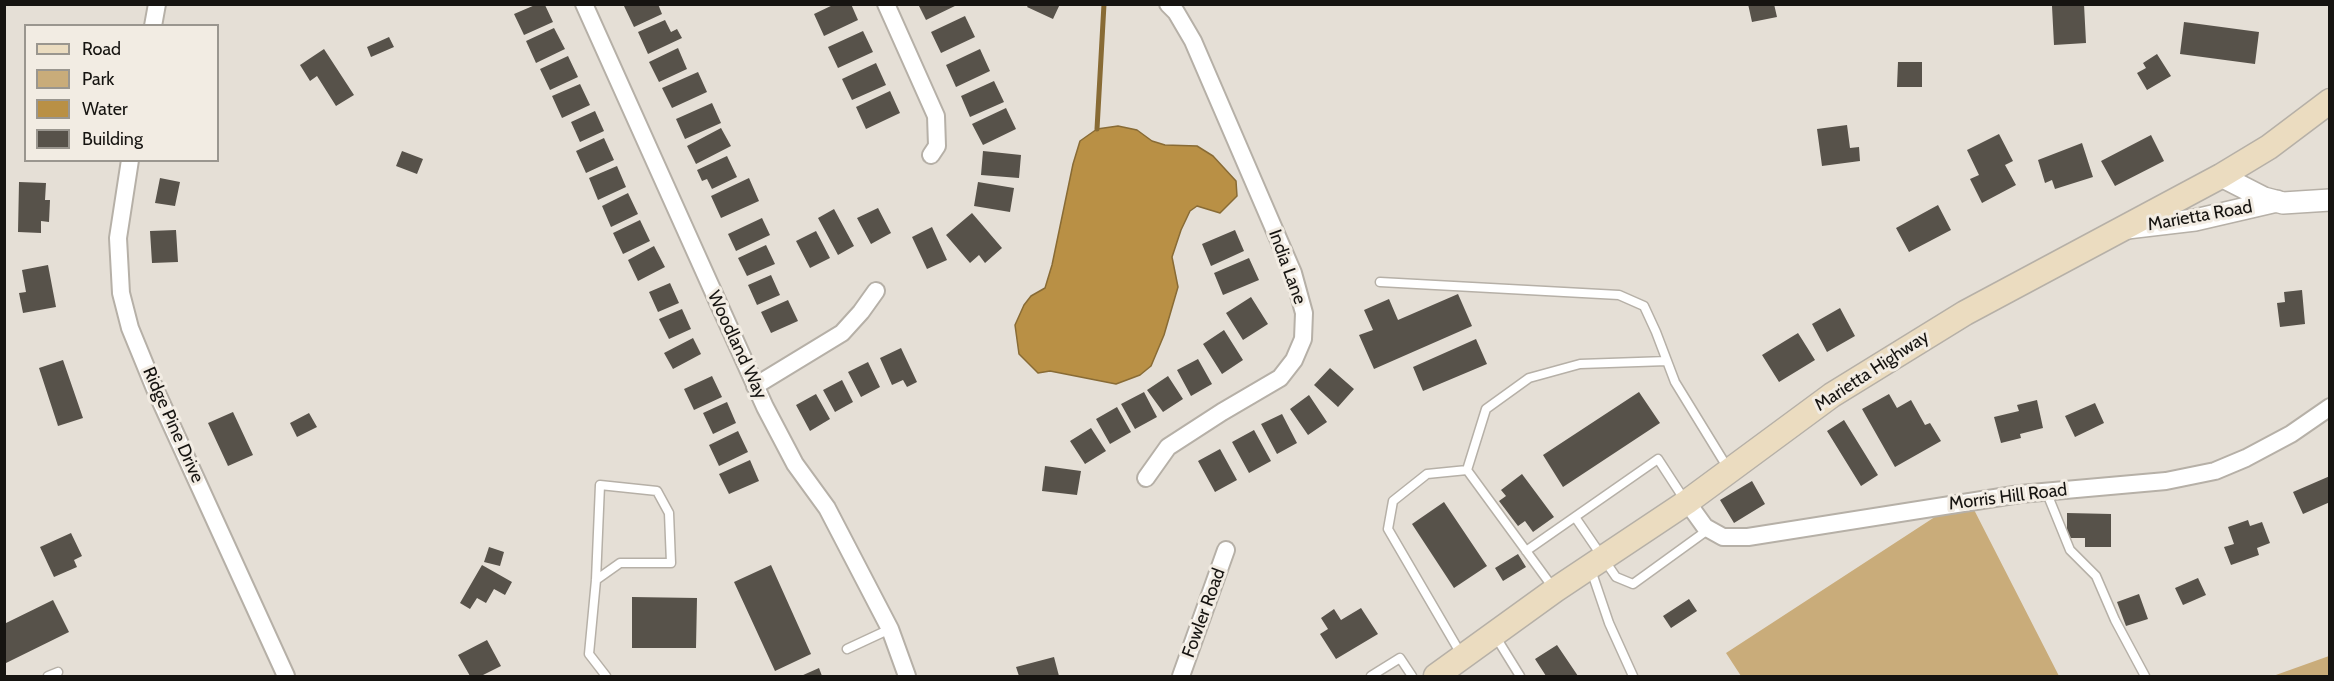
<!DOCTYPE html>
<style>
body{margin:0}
#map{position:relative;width:2334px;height:681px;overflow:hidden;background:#e5dfd6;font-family:Cabin,sans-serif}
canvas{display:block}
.frame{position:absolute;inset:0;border:6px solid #161411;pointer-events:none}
.legend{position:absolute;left:24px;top:24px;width:195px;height:138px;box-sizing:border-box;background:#f2ece3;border:2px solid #9a968f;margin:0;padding:8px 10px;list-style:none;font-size:18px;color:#161411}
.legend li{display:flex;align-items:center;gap:12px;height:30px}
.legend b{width:30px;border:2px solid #9a968f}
</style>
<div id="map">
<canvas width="2334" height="681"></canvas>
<div class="frame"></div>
<ul class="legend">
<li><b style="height:8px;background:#ebdcc0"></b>Road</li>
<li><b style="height:16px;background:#c9ac7a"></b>Park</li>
<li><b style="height:16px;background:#b99045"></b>Water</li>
<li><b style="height:16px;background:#57524a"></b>Building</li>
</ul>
</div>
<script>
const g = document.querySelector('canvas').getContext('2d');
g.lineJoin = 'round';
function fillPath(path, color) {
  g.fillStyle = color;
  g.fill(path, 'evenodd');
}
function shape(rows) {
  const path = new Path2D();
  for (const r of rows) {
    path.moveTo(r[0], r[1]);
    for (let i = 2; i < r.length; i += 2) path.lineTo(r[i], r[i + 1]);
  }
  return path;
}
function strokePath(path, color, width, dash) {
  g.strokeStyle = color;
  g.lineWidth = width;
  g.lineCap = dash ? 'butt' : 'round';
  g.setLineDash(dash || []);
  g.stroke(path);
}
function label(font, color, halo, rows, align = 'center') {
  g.font = font + ' Cabin,sans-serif';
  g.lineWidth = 6;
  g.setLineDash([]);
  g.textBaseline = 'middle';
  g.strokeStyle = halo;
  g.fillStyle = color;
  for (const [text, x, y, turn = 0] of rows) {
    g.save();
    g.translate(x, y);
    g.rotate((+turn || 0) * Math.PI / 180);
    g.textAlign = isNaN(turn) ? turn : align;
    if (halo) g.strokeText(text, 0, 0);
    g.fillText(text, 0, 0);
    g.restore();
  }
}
const green = shape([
 [1967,496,2059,676,1741,676,1726,653],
 [2329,656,2329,676,2273,676]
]);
const water = shape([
 [1118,126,1137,130,1152,141,1165,145,1197,146,1213,156,1236,181,1237,196,1220,213,1197,206,1190,211,1181,230,1172,257,1178,287,1164,335,1151,366,1140,375,1116,384,1050,371,1038,373,1019,354,1015,325,1024,305,1031,296,1045,288,1052,265,1073,164,1080,141,1097,129,1118,126]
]);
const stream = shape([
 [1097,129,1104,4]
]);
const building = shape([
 [627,4,658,4,662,14,634,27,624,6],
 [835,4,851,4,858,20,824,36,814,14],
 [918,4,959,4,926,20],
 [1029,4,1060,4,1053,19,1027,7],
 [1748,4,1774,4,1777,17,1752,22],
 [2084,4,2086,43,2054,45,2052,6],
 [535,5,545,5,553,22,524,35,514,14],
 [965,16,975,37,941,53,931,32],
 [665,20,671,32,677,29,682,38,648,54,638,32],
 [2184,22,2259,32,2255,64,2180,54],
 [554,28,565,49,536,63,526,41],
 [863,31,873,52,838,68,828,47],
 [389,37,394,47,371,57,367,47],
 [678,48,687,69,659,82,649,62],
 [324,49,354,95,336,106,317,76,310,81,300,65],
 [980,49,990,71,956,87,946,65],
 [2157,54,2171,76,2147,90,2137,73,2146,68,2143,63],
 [568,56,578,77,550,90,540,69],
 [1898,62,1922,62,1922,87,1897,87],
 [876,63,886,85,852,100,842,79],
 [698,72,707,92,672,108,662,88],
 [994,81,1004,102,970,117,961,96],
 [580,84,590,105,562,118,552,96],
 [890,91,900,113,866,129,856,107],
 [712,103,721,123,685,139,676,119],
 [1006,108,1016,129,983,145,972,124],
 [595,111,604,131,580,142,571,122],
 [1847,125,1850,148,1859,147,1860,161,1822,166,1817,129],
 [721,128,731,146,696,164,687,146],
 [1999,134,2013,161,2005,165,2016,185,1982,203,1970,179,1979,175,1967,150],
 [2151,135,2164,161,2115,186,2101,161],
 [604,138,614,160,586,173,576,151],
 [2082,143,2093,177,2055,189,2052,180,2045,183,2038,160],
 [402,151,423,159,417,174,396,166],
 [983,151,1021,155,1019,178,981,175],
 [727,156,737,177,712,189,707,179,702,181,697,170],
 [617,166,626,187,598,200,589,178],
 [160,178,180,182,175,206,155,203],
 [749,178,759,201,721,218,711,196],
 [19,182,46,183,45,200,50,200,49,222,41,221,41,233,18,232],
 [978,182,1014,188,1010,212,974,206],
 [628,193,638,214,611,227,602,206],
 [1938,205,1951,230,1909,252,1896,228],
 [878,208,891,233,871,244,857,218],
 [834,209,854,246,838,255,818,218],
 [972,213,1002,248,985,263,979,255,970,263,946,235],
 [762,218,770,235,736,251,728,234],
 [640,220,650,241,623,254,613,233],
 [932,227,947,260,927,269,912,237],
 [176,230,178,262,152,263,150,231],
 [1235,230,1244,251,1211,266,1202,244],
 [816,231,830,258,810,268,796,241],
 [766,245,775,264,747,276,738,258],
 [654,246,665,267,638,281,628,260],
 [1249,258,1259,280,1223,295,1214,273],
 [48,265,56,307,23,313,19,293,26,292,22,270],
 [771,275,780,295,757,305,748,285],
 [670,283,679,303,658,312,649,292],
 [2302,290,2305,324,2280,327,2277,303,2285,302,2284,292],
 [1458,294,1472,326,1374,369,1359,335,1373,330,1364,310,1389,299,1398,320],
 [1251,297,1268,324,1243,340,1226,313],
 [788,300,798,321,771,333,761,312],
 [1840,308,1855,336,1827,352,1812,324],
 [682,309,691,329,669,339,659,319],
 [1224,330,1243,360,1222,374,1203,344],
 [1798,333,1815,360,1779,382,1762,355],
 [693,338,701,354,673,369,664,353],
 [1476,339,1487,364,1423,391,1413,367],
 [901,348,917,382,907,387,903,380,892,385,880,358],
 [1198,359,1212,384,1191,396,1177,370],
 [63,360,83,418,58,426,39,368],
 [868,362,880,387,861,397,848,372],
 [1330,368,1354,389,1338,407,1314,385],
 [712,376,722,397,694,410,684,389],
 [1168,376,1183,399,1163,412,1147,390],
 [842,380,853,402,835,412,823,390],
 [1144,392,1157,417,1135,429,1121,404],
 [1639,392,1660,423,1563,487,1543,455],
 [816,394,830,419,810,431,796,405],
 [1889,394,1897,408,1911,400,1925,425,1930,423,1941,441,1895,467,1862,409],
 [1309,395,1327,422,1308,435,1290,409],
 [2037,400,2043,428,2020,434,2021,438,2001,443,1994,417,2019,411,2017,405],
 [727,402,736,423,713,434,703,413],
 [2095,403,2104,423,2075,437,2065,416],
 [1117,407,1131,432,1110,444,1096,419],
 [233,412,253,455,228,466,208,423],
 [309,413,317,427,297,437,290,423],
 [1282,414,1297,443,1277,454,1261,424],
 [1844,420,1878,475,1861,486,1827,431],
 [1091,428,1106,451,1085,464,1070,441],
 [1254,430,1271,461,1249,473,1232,442],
 [738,431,748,452,719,466,709,445],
 [1220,449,1237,480,1215,492,1198,461],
 [750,460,759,481,729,494,719,474],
 [1045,466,1081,471,1077,495,1042,491],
 [1522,474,1554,517,1533,532,1525,521,1518,526,1499,501,1506,496,1501,490],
 [2330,476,2330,502,2303,514,2293,492],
 [1752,481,1765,504,1734,523,1720,500],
 [1444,502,1487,566,1454,588,1412,524],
 [2067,513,2111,514,2111,547,2085,547,2085,538,2067,538],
 [2248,520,2250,526,2262,522,2270,543,2257,548,2259,555,2231,565,2224,547,2234,544,2228,527],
 [71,533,82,556,74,560,77,567,54,577,40,547],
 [489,547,504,552,500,566,484,562],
 [1518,554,1526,567,1503,581,1495,568],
 [482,565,512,582,505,595,494,589,486,603,477,598,470,609,460,603],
 [771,565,811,654,775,671,734,582],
 [2198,578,2206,595,2183,605,2175,588],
 [2139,594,2148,619,2126,626,2117,602],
 [632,597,697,598,696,648,632,648],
 [1689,599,1697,611,1671,628,1663,616],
 [53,600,69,632,4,664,4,624],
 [1361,608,1378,634,1336,659,1320,634,1328,629,1321,618,1334,609,1341,620],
 [487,640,501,666,481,676,470,676,458,655],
 [1557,645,1578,676,1546,676,1535,659],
 [1054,657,1059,676,1019,676,1016,667],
 [819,668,822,676,801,676]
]);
const service = shape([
 [1380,282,1619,295,1644,306,1656,332,1675,382,1729,470],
 [2046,491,2070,550,2096,576,2115,620,2145,676],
 [1575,517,1616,577,1633,584,1709,529],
 [1526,551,1658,459,1686,502],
 [1591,570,1609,623,1633,676],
 [596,580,620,563,671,563,669,513,657,491,600,485,596,580,589,654,606,676],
 [1554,589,1467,470,1486,409,1529,378,1580,364,1667,361],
 [1494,634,1520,676],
 [847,649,890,629],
 [1461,654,1388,529,1393,501,1427,474,1467,470],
 [48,676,58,672],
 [1371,676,1400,658,1412,676]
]);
const minor = shape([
 [584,4,765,407,795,464,827,508,890,629,907,676],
 [886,4,936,116,937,146,931,155],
 [153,26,157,4],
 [130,160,118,238,121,293,130,328,155,389,286,676],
 [755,386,842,333,861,312,876,291],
 [1146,478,1168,447,1222,412,1280,378,1294,360,1303,339,1304,313,1293,273,1193,41,1176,12,1168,4],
 [1687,502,1705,527,1723,537,1748,537,2020,494,2166,481,2215,471,2246,458,2291,434,2330,407],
 [1181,676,1226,550]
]);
const tertiary = shape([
 [2221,176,2264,198,2283,203,2330,200],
 [2127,228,2195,220,2277,201]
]);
const secondary = shape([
 [1436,676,1555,590,1687,502,1832,395,1965,313,2221,176,2269,147,2330,101]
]);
const streetNames = [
 ["Marietta Road",2200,216,-10],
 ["India Lane",1287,267,70],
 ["Woodland Way",737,345,65],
 ["Marietta Highway",1872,371,-33],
 ["Ridge Pine Drive",173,425,66],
 ["Morris Hill Road",2008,497,-7],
 ["Fowler Road",1204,613,-70]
];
fillPath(green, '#c9ac7a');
fillPath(water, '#b99045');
strokePath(water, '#886b35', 1.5);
strokePath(stream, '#886b35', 5);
fillPath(building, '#57524a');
strokePath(service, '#b6b0a7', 11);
strokePath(minor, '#b6b0a7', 20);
strokePath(tertiary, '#b6b0a7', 24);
strokePath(secondary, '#b6b0a7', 27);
strokePath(service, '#fff', 8);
strokePath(minor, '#fff', 16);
strokePath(tertiary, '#fff', 21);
strokePath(secondary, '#ebdcc0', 24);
label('18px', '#161411', '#f2ece3', streetNames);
</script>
